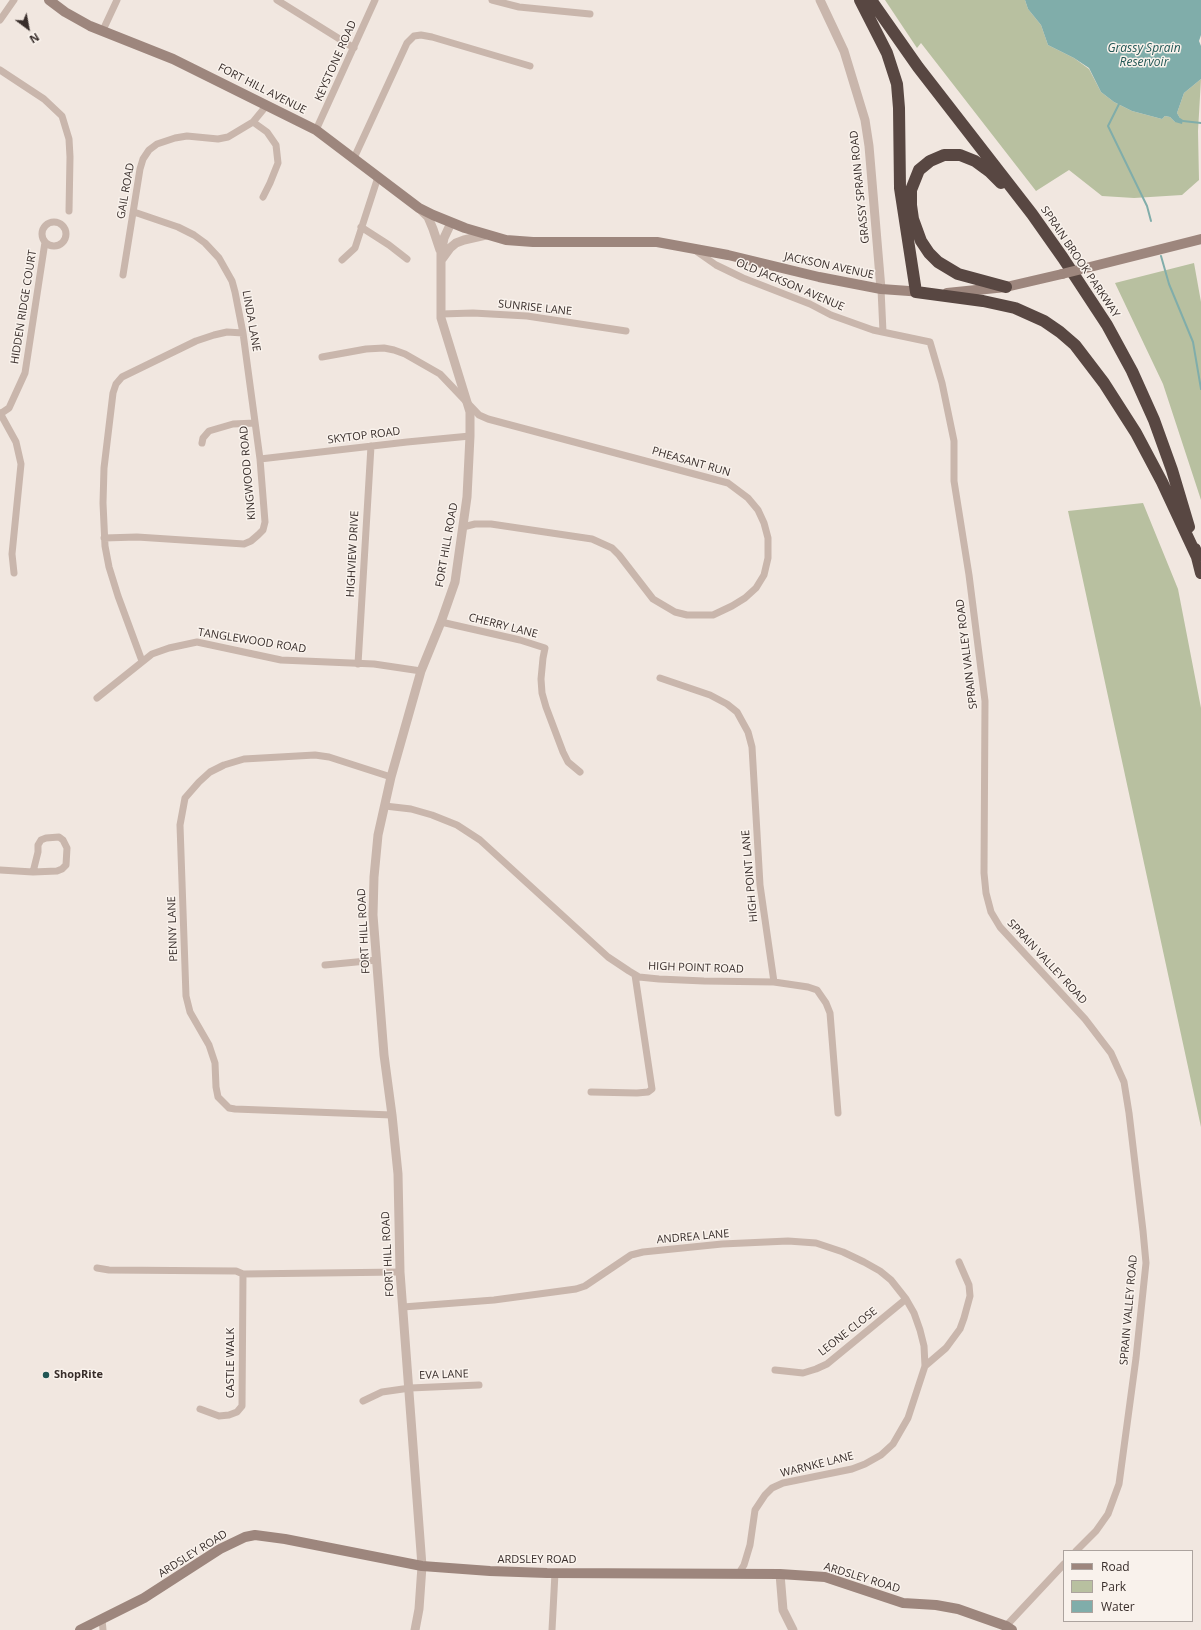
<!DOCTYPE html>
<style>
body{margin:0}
#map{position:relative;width:1201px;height:1630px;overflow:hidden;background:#f1e7e0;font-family:"Open Sans",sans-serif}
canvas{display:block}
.legend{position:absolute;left:1063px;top:1550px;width:130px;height:72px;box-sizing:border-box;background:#f9f2ec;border:1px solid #aca39e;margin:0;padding:5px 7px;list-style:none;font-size:12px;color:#382d2a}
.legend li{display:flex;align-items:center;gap:8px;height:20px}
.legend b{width:20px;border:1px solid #aca39e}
.north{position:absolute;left:8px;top:8px;width:40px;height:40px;-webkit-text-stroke:3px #f9f2ec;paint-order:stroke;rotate:148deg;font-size:11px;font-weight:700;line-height:16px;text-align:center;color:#382d2a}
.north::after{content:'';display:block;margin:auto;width:14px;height:18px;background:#382d2a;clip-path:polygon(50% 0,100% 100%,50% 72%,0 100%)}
</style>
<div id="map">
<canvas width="1201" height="1630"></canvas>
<ul class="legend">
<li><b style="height:5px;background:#9d867d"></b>Road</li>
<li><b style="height:11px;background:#b8c0a0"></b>Park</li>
<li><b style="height:11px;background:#80adaa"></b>Water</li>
</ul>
<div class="north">N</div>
</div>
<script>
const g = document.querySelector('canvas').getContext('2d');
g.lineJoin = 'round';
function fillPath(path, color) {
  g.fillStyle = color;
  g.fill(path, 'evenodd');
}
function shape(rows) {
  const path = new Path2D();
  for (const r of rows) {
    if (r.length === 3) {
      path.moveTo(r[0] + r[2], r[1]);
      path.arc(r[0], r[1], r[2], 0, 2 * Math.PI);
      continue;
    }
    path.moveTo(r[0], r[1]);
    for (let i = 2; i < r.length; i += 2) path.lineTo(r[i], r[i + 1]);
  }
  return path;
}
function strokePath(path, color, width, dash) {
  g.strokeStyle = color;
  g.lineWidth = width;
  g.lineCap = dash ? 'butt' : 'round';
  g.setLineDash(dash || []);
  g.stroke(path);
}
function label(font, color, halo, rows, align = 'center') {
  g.font = font + ' "Open Sans",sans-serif';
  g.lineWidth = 3;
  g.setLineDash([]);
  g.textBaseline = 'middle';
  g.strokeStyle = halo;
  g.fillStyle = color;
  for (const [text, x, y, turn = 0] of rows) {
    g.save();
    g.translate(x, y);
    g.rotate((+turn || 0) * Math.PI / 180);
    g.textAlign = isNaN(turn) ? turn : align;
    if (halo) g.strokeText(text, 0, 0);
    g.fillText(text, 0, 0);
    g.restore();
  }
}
const green = shape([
 [885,0,1025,0,1028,9,1041,25,1048,45,1074,58,1089,69,1101,92,1114,102,1132,111,1162,119,1165,116,1170,117,1175,122,1180,118,1177,113,1184,93,1201,79,1198,131,1199,180,1182,195,1134,198,1102,196,1069,170,1036,191,921,43,917,48],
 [1194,263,1201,302,1201,500,1163,384,1115,283],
 [1143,503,1178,589,1201,708,1201,1127,1068,511]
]);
const water = shape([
 [1025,0,1201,0,1201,35,1199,41,1201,46,1201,79,1184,93,1177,113,1180,118,1183,120,1182,124,1175,122,1170,117,1165,116,1162,119,1132,111,1114,102,1101,92,1089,68,1074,58,1048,45,1041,25,1028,9]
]);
const stream = shape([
 [1119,104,1108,126,1147,206,1151,221],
 [1183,121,1201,123],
 [1161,256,1169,284,1193,342,1201,389]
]);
const minor = shape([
 [277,0,354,48],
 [492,0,519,7,590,14],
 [0,20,14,0],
 [103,30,117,0],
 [0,70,44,99,62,116,69,139,70,157,69,211],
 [253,122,267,132,276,145,278,163,270,183,263,197],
 [316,130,375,0],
 [354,158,407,43,414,36,421,35,432,37,530,66],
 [54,234,12],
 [361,227,389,245,407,259],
 [696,251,716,265,743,278,810,304,831,315,873,330,930,342,942,383,954,441,954,481,969,575,985,701,984,873,986,893,991,912,1000,927,1085,1019,1111,1053,1124,1082,1129,1113,1143,1231,1146,1263,1136,1358,1119,1484,1108,1514,1096,1531,1076,1551],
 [342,260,355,248,378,177],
 [123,275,140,169,143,159,149,150,157,144,175,138,187,136,218,139,228,137,253,122,267,105],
 [881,289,883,332],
 [441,314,473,313,527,316,626,331],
 [322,357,366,349,384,348,394,350,405,354,440,374,479,415,488,419,728,483,748,498,758,510,764,523,768,538,768,558,764,575,756,588,745,598,732,606,713,615,687,615,675,612,653,599,619,555,612,548,592,539,491,524,475,524,463,527],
 [0,413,16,442,21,464,12,554,14,573],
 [0,414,9,408,25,373,45,242],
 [202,443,203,438,209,431,233,424,255,423],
 [260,459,407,442,470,436],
 [104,538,137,537,244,544,251,541,258,535,263,530,265,522,260,459,243,333,235,292,232,281,219,258,205,243,194,235,178,227,134,212],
 [441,622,520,640,545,648,543,658,541,679,542,693,546,707,563,752,568,762,580,772],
 [142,661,118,596,109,567,105,546,103,503,104,468,113,393,116,384,122,377,196,341,214,335,227,332,243,333],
 [358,664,371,446],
 [660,678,710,695,727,704,737,712,748,732,752,747,760,885,774,982],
 [97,698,152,654,169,648,197,642,281,660,374,664,421,671],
 [391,777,329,757,315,755,244,759,224,765,210,772,199,782,185,798,180,825,186,996,190,1012,209,1045,215,1063,216,1087,218,1097,229,1108,235,1109,392,1115],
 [385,806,411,809,432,815,457,825,480,840,608,957,629,971,639,977,659,979,704,981,774,982,808,987,817,990,826,1003,830,1013,838,1113],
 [0,870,33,872,57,871,62,869,66,865,67,848,63,840,59,837,46,838,41,840,38,845,38,852,33,872],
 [325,965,377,960],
 [591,1092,637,1093,648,1092,652,1089,635,975],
 [97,1268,109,1270,236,1271,243,1274,400,1272],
 [403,1307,494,1300,576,1289,585,1286,631,1255,643,1252,722,1244,788,1241,816,1243,843,1252,864,1262,880,1271,891,1280,906,1299,914,1313,920,1330,924,1346,925,1366,908,1418,893,1444,881,1455,865,1464,852,1469,783,1483,772,1488,765,1495,755,1510,750,1545,744,1565,739,1573],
 [925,1366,946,1348,960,1329,964,1318,970,1296,969,1285,959,1262],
 [775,1370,803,1373,816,1369,827,1364,906,1299],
 [363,1401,382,1392,410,1388,479,1385],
 [200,1409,219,1416,229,1415,237,1412,242,1406,243,1274],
 [102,1619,103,1630],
 [1006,1626,1064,1564],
 [552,1630,555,1573]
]);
const tertiary = shape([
 [820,0,844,51,865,120,869,146,881,289],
 [421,210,428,217,433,229,440,250],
 [442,259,450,248,456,243,464,240,486,235],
 [780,1574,783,1610,793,1630],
 [415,1630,419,1609,422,1566,400,1272,398,1174,392,1115,384,1055,373,915,374,877,378,835,391,777,421,671,441,622,455,582,467,497,470,436,470,412,441,318,441,253,444,238,451,223]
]);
const secondary = shape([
 [49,0,65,12,90,26,173,59,316,130,419,208,433,215,465,228,506,240,533,242,657,242,728,255,819,277,881,289,923,292],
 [1082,269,1201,239],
 [947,293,1006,287,1062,274],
 [80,1630,144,1598,220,1549,245,1537,255,1535,285,1539,422,1566,490,1571,547,1573,780,1574,825,1577,903,1603,936,1605,958,1609,1006,1626,1012,1630]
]);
const motorway = shape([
 [860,0,887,53,897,84,899,108,900,188,916,292,983,301,1015,308,1044,321,1060,332,1075,345,1104,383,1136,433,1162,482,1197,557],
 [871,0,918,67,1032,214,1063,258,1107,325,1132,371,1154,420,1172,470,1189,527],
 [1001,183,990,172,975,161,960,155,944,155,930,161,919,170,911,190,911,205,913,219,921,241,929,253,938,262,958,274,1006,287],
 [1195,549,1201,573]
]);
const secondaryBridge = shape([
 [1062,274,1082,269]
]);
const markers = [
 [46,1375,4,"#225755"]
];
const streetNames = [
 ["KEYSTONE ROAD",336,61,-66],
 ["FORT HILL AVENUE",262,89,27],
 ["GRASSY SPRAIN ROAD",860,187,-96],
 ["GAIL ROAD",126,191,-80],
 ["SPRAIN BROOK PARKWAY",1080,262,56],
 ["JACKSON AVENUE",829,266,12],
 ["OLD JACKSON AVENUE",790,285,23],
 ["HIDDEN RIDGE COURT",24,307,-81],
 ["SUNRISE LANE",535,308,6],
 ["LINDA LANE",251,321,80],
 ["SKYTOP ROAD",364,436,-7],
 ["PHEASANT RUN",691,462,16],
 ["KINGWOOD ROAD",248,473,-95],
 ["FORT HILL ROAD",447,545,-80],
 ["HIGHVIEW DRIVE",353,554,-87],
 ["CHERRY LANE",503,626,14],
 ["TANGLEWOOD ROAD",252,641,9],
 ["SPRAIN VALLEY ROAD",967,654,-97],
 ["HIGH POINT LANE",750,876,-95],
 ["PENNY LANE",173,929,-92],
 ["FORT HILL ROAD",364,931,-93],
 ["SPRAIN VALLEY ROAD",1047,962,47],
 ["HIGH POINT ROAD",696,968,2],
 ["ANDREA LANE",693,1237,-5],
 ["FORT HILL ROAD",388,1254,-93],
 ["SPRAIN VALLEY ROAD",1129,1310,-85],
 ["LEONE CLOSE",848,1332,-38],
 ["CASTLE WALK",231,1363,-90],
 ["EVA LANE",444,1375,-2],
 ["WARNKE LANE",817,1465,-14],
 ["ARDSLEY ROAD",193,1554,-32],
 ["ARDSLEY ROAD",537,1560],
 ["ARDSLEY ROAD",862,1578,17]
];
const poiNames = [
 ["ShopRite",54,1375]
];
const waterNames = [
 ["Grassy Sprain",1144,49],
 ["Reservoir",1144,63]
];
fillPath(green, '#b8c0a0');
fillPath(water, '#80adaa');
strokePath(stream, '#80adaa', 2);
strokePath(minor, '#c9b6ac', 7);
strokePath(tertiary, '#c9b6ac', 9);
strokePath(secondary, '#9d867d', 10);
strokePath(motorway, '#584742', 12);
strokePath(secondaryBridge, '#9d867d', 10);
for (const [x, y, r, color] of markers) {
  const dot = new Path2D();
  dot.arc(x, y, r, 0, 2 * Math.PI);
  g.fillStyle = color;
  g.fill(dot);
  strokePath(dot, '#f9f2ec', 1.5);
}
label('11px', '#382d2a', '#f9f2ec', streetNames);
label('bold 11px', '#382d2a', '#f9f2ec', poiNames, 'left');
label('italic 12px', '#225755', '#f9f2ec', waterNames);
</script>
